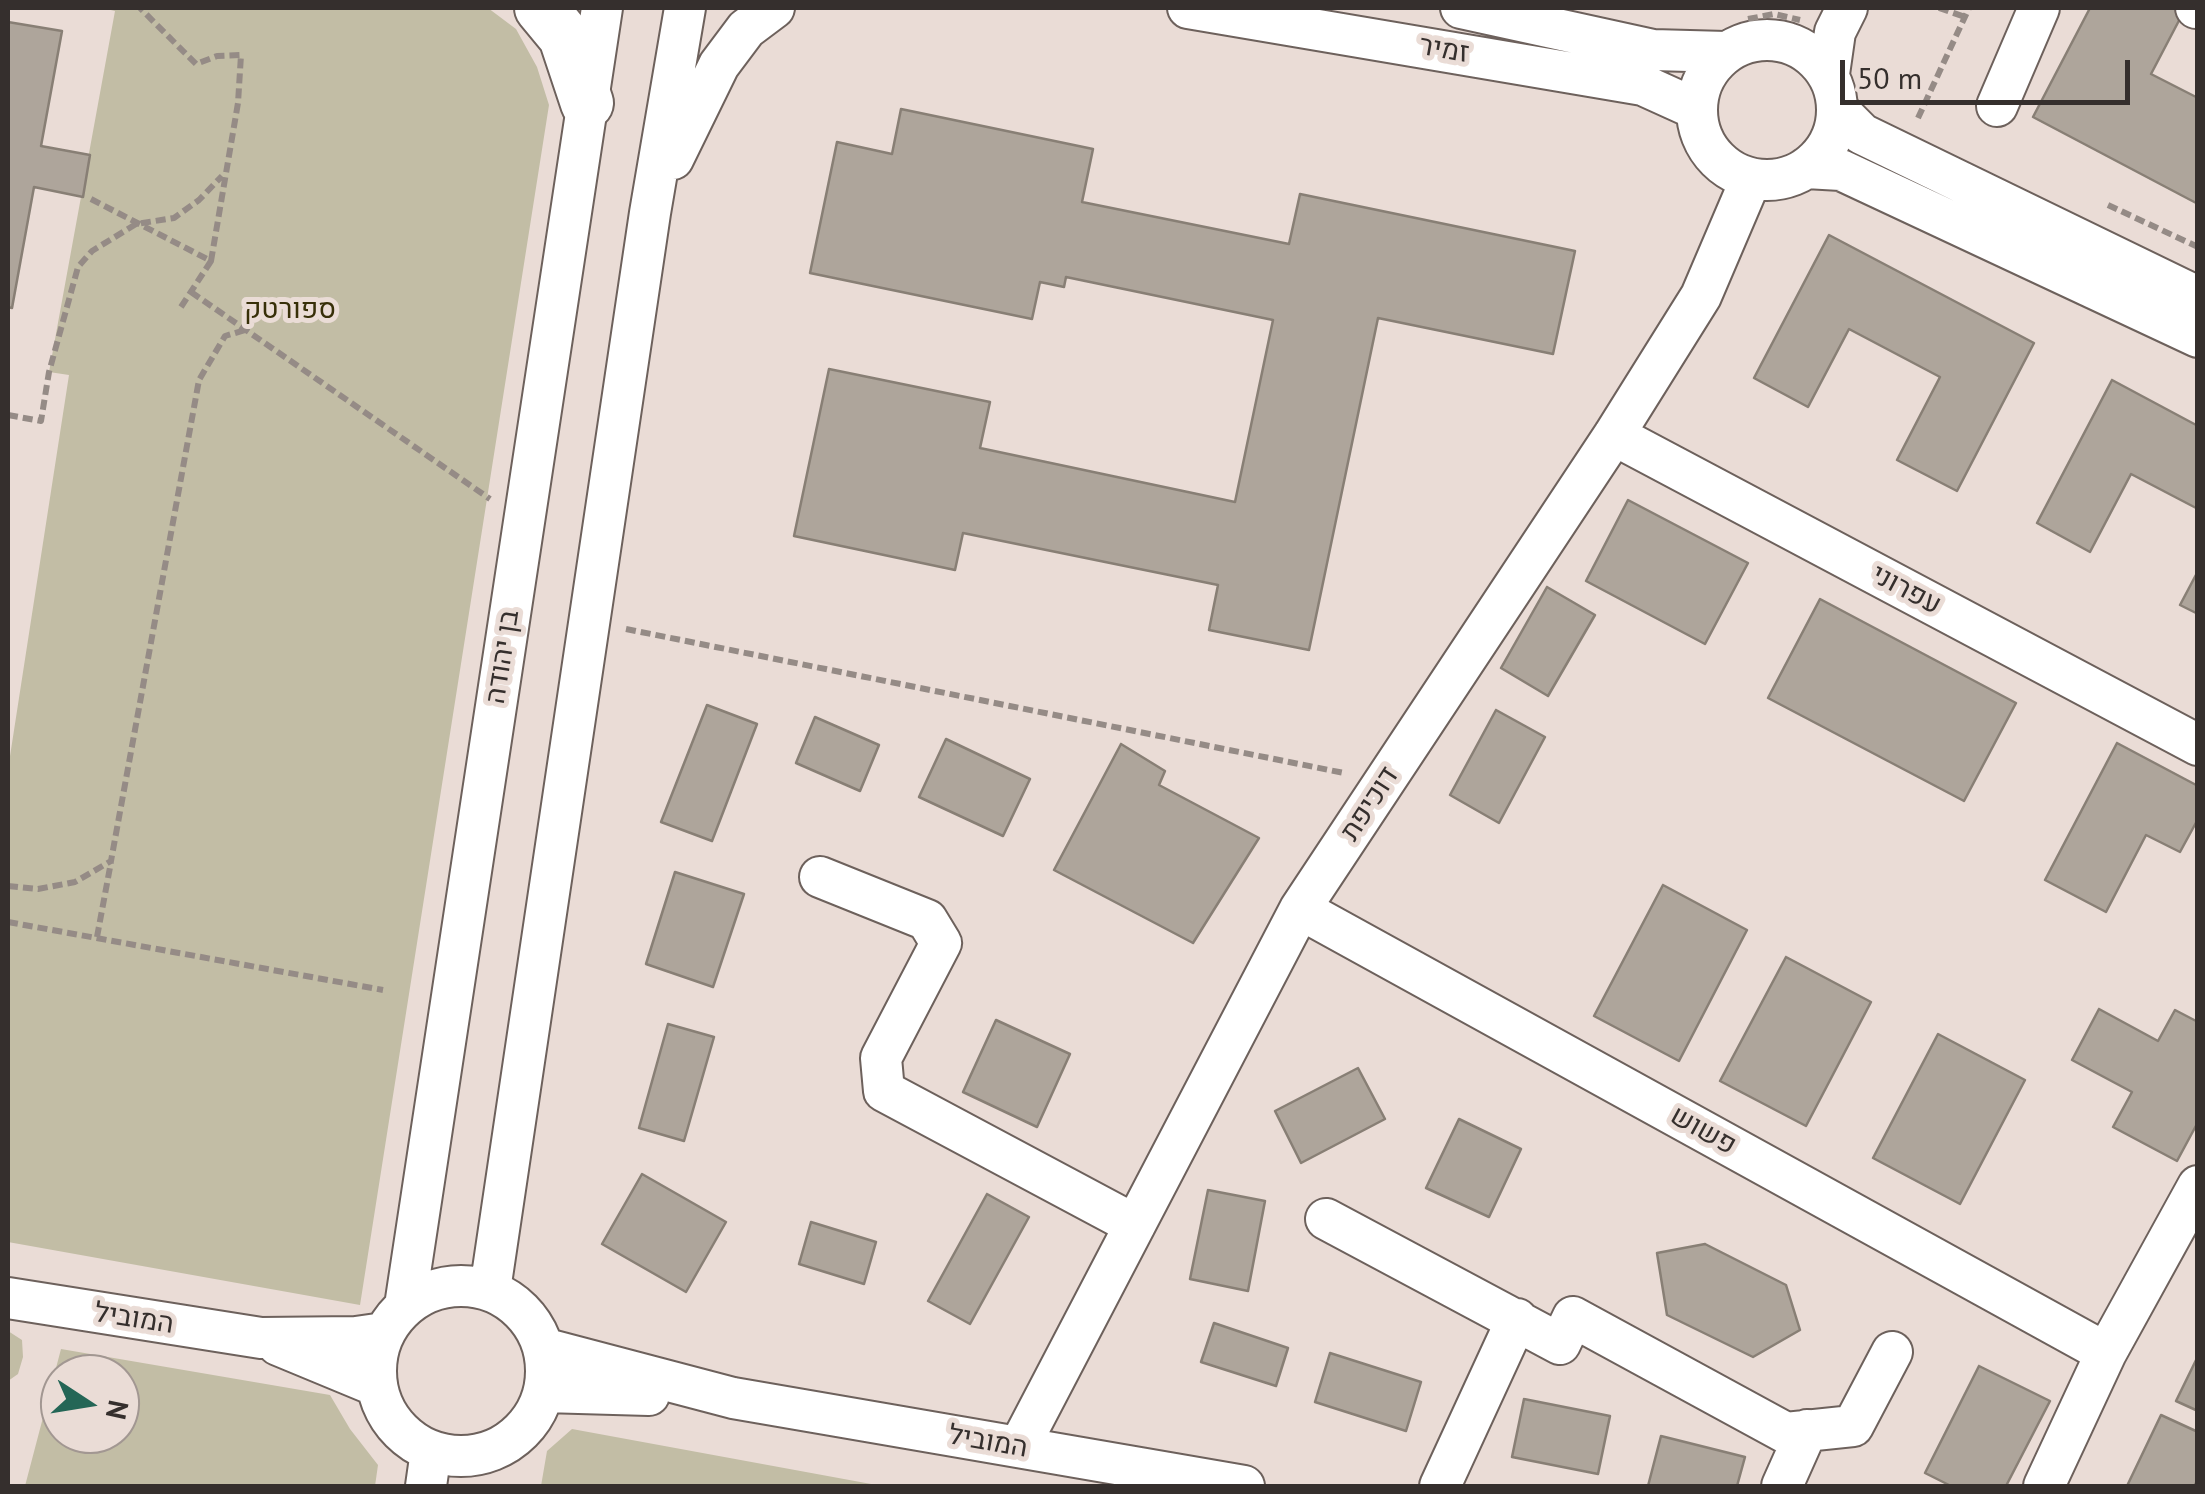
<!DOCTYPE html>
<meta charset="utf-8">
<style>
body{margin:0}
#map{position:relative;width:2205px;height:1494px;overflow:hidden;background:#eadcd6;font-family:"PT Sans",sans-serif}
canvas{display:block}
.frame{position:absolute;inset:0;border:10px solid #352f2d;pointer-events:none}
.north{position:absolute;left:40px;top:1354px;width:100px;height:100px;box-sizing:border-box;background:#eadcd6;border:2px solid #a29792;border-radius:50%;rotate:102deg;font-size:28px;font-weight:700;line-height:40px;text-align:center;color:#352f2d}
.north::after{content:'';display:block;margin:auto;width:35px;height:45px;background:#246656;clip-path:polygon(50% 0,100% 100%,50% 72%,0 100%)}
.scale{position:absolute;left:1840px;top:60px;width:290px;height:45px;box-sizing:border-box;border:5px solid #352f2d;border-top:0;padding-left:12px;font-size:30px;line-height:35px;white-space:nowrap;color:#352f2d;-webkit-text-stroke:8px #eadcd6;paint-order:stroke}
</style>
<div id="map">
<canvas width="2205" height="1494"></canvas>
<div class="frame"></div>
<div class="north">N</div>
<div class="scale">50 m</div>
</div>
<script>
const g = document.querySelector('canvas').getContext('2d');
g.lineJoin = 'round';
function fillPath(path, color) {
  g.fillStyle = color;
  g.fill(path, 'evenodd');
}
function shape(rows) {
  const path = new Path2D();
  for (const r of rows) {
    if (r.length === 3) {
      path.moveTo(r[0] + r[2], r[1]);
      path.arc(r[0], r[1], r[2], 0, 2 * Math.PI);
      continue;
    }
    path.moveTo(r[0], r[1]);
    for (let i = 2; i < r.length; i += 2) path.lineTo(r[i], r[i + 1]);
  }
  return path;
}
function strokePath(path, color, width, dash) {
  g.strokeStyle = color;
  g.lineWidth = width;
  g.lineCap = dash ? 'butt' : 'round';
  g.setLineDash(dash || []);
  g.stroke(path);
}
function label(font, color, halo, rows, align = 'center') {
  g.font = font + ' "PT Sans",Heebo,sans-serif';
  g.lineWidth = 10;
  g.setLineDash([]);
  g.textBaseline = 'middle';
  g.strokeStyle = halo;
  g.fillStyle = color;
  for (const [text, x, y, turn = 0] of rows) {
    g.save();
    g.translate(x, y);
    g.rotate((+turn || 0) * Math.PI / 180);
    g.textAlign = isNaN(turn) ? turn : align;
    if (halo) g.strokeText(text, 0, 0);
    g.fillText(text, 0, 0);
    g.restore();
  }
}
const green = shape([
 [102,8,488,8,516,29,537,67,549,105,360,1305,8,1242,8,769,69,375,49,372,115,11],
 [8,1331,22,1340,23,1357,18,1374,8,1381],
 [61,1349,330,1395,350,1429,378,1465,375,1486,25,1486],
 [60,1374,120,1374,120,1434,60,1434],
 [572,1429,882,1486,541,1486,547,1451]
]);
const building = shape([
 [2090,8,2177,8,2184,11,2151,74,2198,98,2198,204,2033,117,2090,8],
 [8,22,62,31,41,146,90,155,83,197,34,187,12,308,8,307,8,22],
 [901,109,1093,149,1082,202,1289,244,1300,194,1575,251,1553,354,1378,318,1309,650,1209,630,1218,585,963,533,955,570,794,536,829,369,990,402,980,448,1235,502,1273,320,1066,277,1064,287,1040,282,1032,319,810,273,837,142,892,154,901,109],
 [1829,235,2034,343,1957,491,1897,460,1940,377,1849,329,1808,407,1754,378,1829,235],
 [2112,380,2198,426,2198,509,2131,474,2090,552,2037,523,2112,380],
 [1628,500,1748,563,1705,644,1586,581,1628,500],
 [2198,571,2198,614,2180,605,2198,571],
 [1547,587,1595,615,1548,696,1501,668,1547,587],
 [1820,599,2016,703,1964,801,1768,698,1820,599],
 [707,705,757,724,712,841,661,822,707,705],
 [1496,710,1545,737,1499,823,1450,795,1496,710],
 [815,717,879,745,860,791,796,763,815,717],
 [946,739,1030,779,1003,836,919,797,946,739],
 [2117,743,2198,786,2198,819,2180,852,2146,835,2106,912,2045,880,2117,743],
 [1121,744,1165,771,1159,785,1259,838,1193,943,1054,870,1121,744],
 [675,872,744,894,713,987,646,964,675,872],
 [1663,885,1747,930,1679,1061,1594,1016,1663,885],
 [1786,957,1871,1002,1806,1126,1720,1081,1786,957],
 [2099,1009,2158,1041,2175,1010,2198,1022,2198,1122,2177,1161,2113,1127,2132,1092,2072,1060,2099,1009],
 [996,1020,1070,1054,1037,1127,963,1092,996,1020],
 [668,1024,714,1037,684,1141,639,1128,668,1024],
 [1938,1034,2025,1080,1960,1204,1873,1158,1938,1034],
 [1358,1068,1385,1119,1301,1163,1275,1111,1358,1068],
 [1459,1119,1521,1149,1489,1217,1426,1188,1459,1119],
 [642,1174,726,1222,686,1292,602,1244,642,1174],
 [1208,1190,1265,1201,1248,1291,1190,1279,1208,1190],
 [987,1194,1029,1217,970,1324,928,1301,987,1194],
 [811,1222,876,1242,864,1284,799,1264,811,1222],
 [1705,1244,1786,1285,1800,1330,1753,1357,1667,1315,1657,1253,1705,1244],
 [1214,1323,1288,1348,1276,1386,1201,1362,1214,1323],
 [1330,1353,1421,1382,1406,1431,1315,1402,1330,1353],
 [2198,1356,2198,1411,2176,1401,2198,1356],
 [1979,1366,2050,1401,2006,1486,1951,1486,1925,1473,1979,1366],
 [1524,1399,1610,1416,1598,1474,1512,1457,1524,1399],
 [2161,1415,2198,1432,2198,1480,2194,1486,2127,1486,2161,1415],
 [1661,1436,1745,1457,1737,1486,1648,1486,1661,1436]
]);
const path = shape([
 [1939,8,1965,17],
 [1748,19,1774,14,1800,20],
 [1918,118,1969,8],
 [91,199,211,261,238,103,241,55,217,56,196,64,140,8],
 [2108,205,2198,247],
 [191,292,490,499],
 [181,307,211,261],
 [8,415,41,421,49,372,78,267,92,251,136,224,174,218,199,200,222,176],
 [626,629,1344,773],
 [8,886,38,889,75,882,111,861,199,380,225,336,245,330],
 [8,922,383,990],
 [97,937,111,862]
]);
const minor = shape([
 [1188,8,1643,85,1696,109],
 [1461,8,1653,50,1726,52],
 [2196,8,2198,8],
 [1767,110,70],
 [1829,74,1835,32,1847,8],
 [1997,106,2039,8],
 [1837,109,1862,134,2198,297],
 [673,159,719,65,746,29,774,8],
 [1806,168,1841,170,2198,337],
 [1614,435,2198,745],
 [820,877,927,920,941,943,881,1058,884,1091,1135,1225],
 [1300,909,2106,1353],
 [1326,1219,1560,1344,1573,1317,1786,1433,1853,1426,1892,1352],
 [461,1371,85],
 [490,1290,650,213,685,8],
 [8,1298,261,1338,356,1337,384,1333],
 [405,1306,602,8],
 [278,1345,377,1386],
 [543,1348,733,1398,1244,1486],
 [544,1392,649,1395],
 [1019,1447,1300,909,1614,435,1701,296,1751,179],
 [426,1486,431,1451],
 [1440,1486,1517,1319],
 [1782,1486,1807,1430],
 [2044,1486,2106,1353,2198,1186]
]);
const major = shape([
 [541,8,565,37,587,103]
]);
const streetNames = [
 ["זמיר",1444,50,10],
 ["עפרוני",1906,590,28],
 ["בן יהודה",503,657,-81],
 ["דוכיפת",1370,804,-57],
 ["פשוש",1703,1131,29],
 ["המוביל",134,1319,9],
 ["המוביל",988,1442,10]
];
const parkNames = [
 ["ספורטק",290,310]
];
fillPath(green, '#c2bda5');
fillPath(building, '#aea59b');
strokePath(building, '#887f75', 2.5);
strokePath(minor, '#6d615c', 44);
strokePath(major, '#6d615c', 56);
strokePath(path, '#958b86', 6, [10, 5]);
strokePath(minor, '#fff', 40);
strokePath(major, '#fff', 52);
label('28px', '#352f2d', '#eadcd6', streetNames);
label('28px', '#372f08', '#eadcd6', parkNames);
</script>
